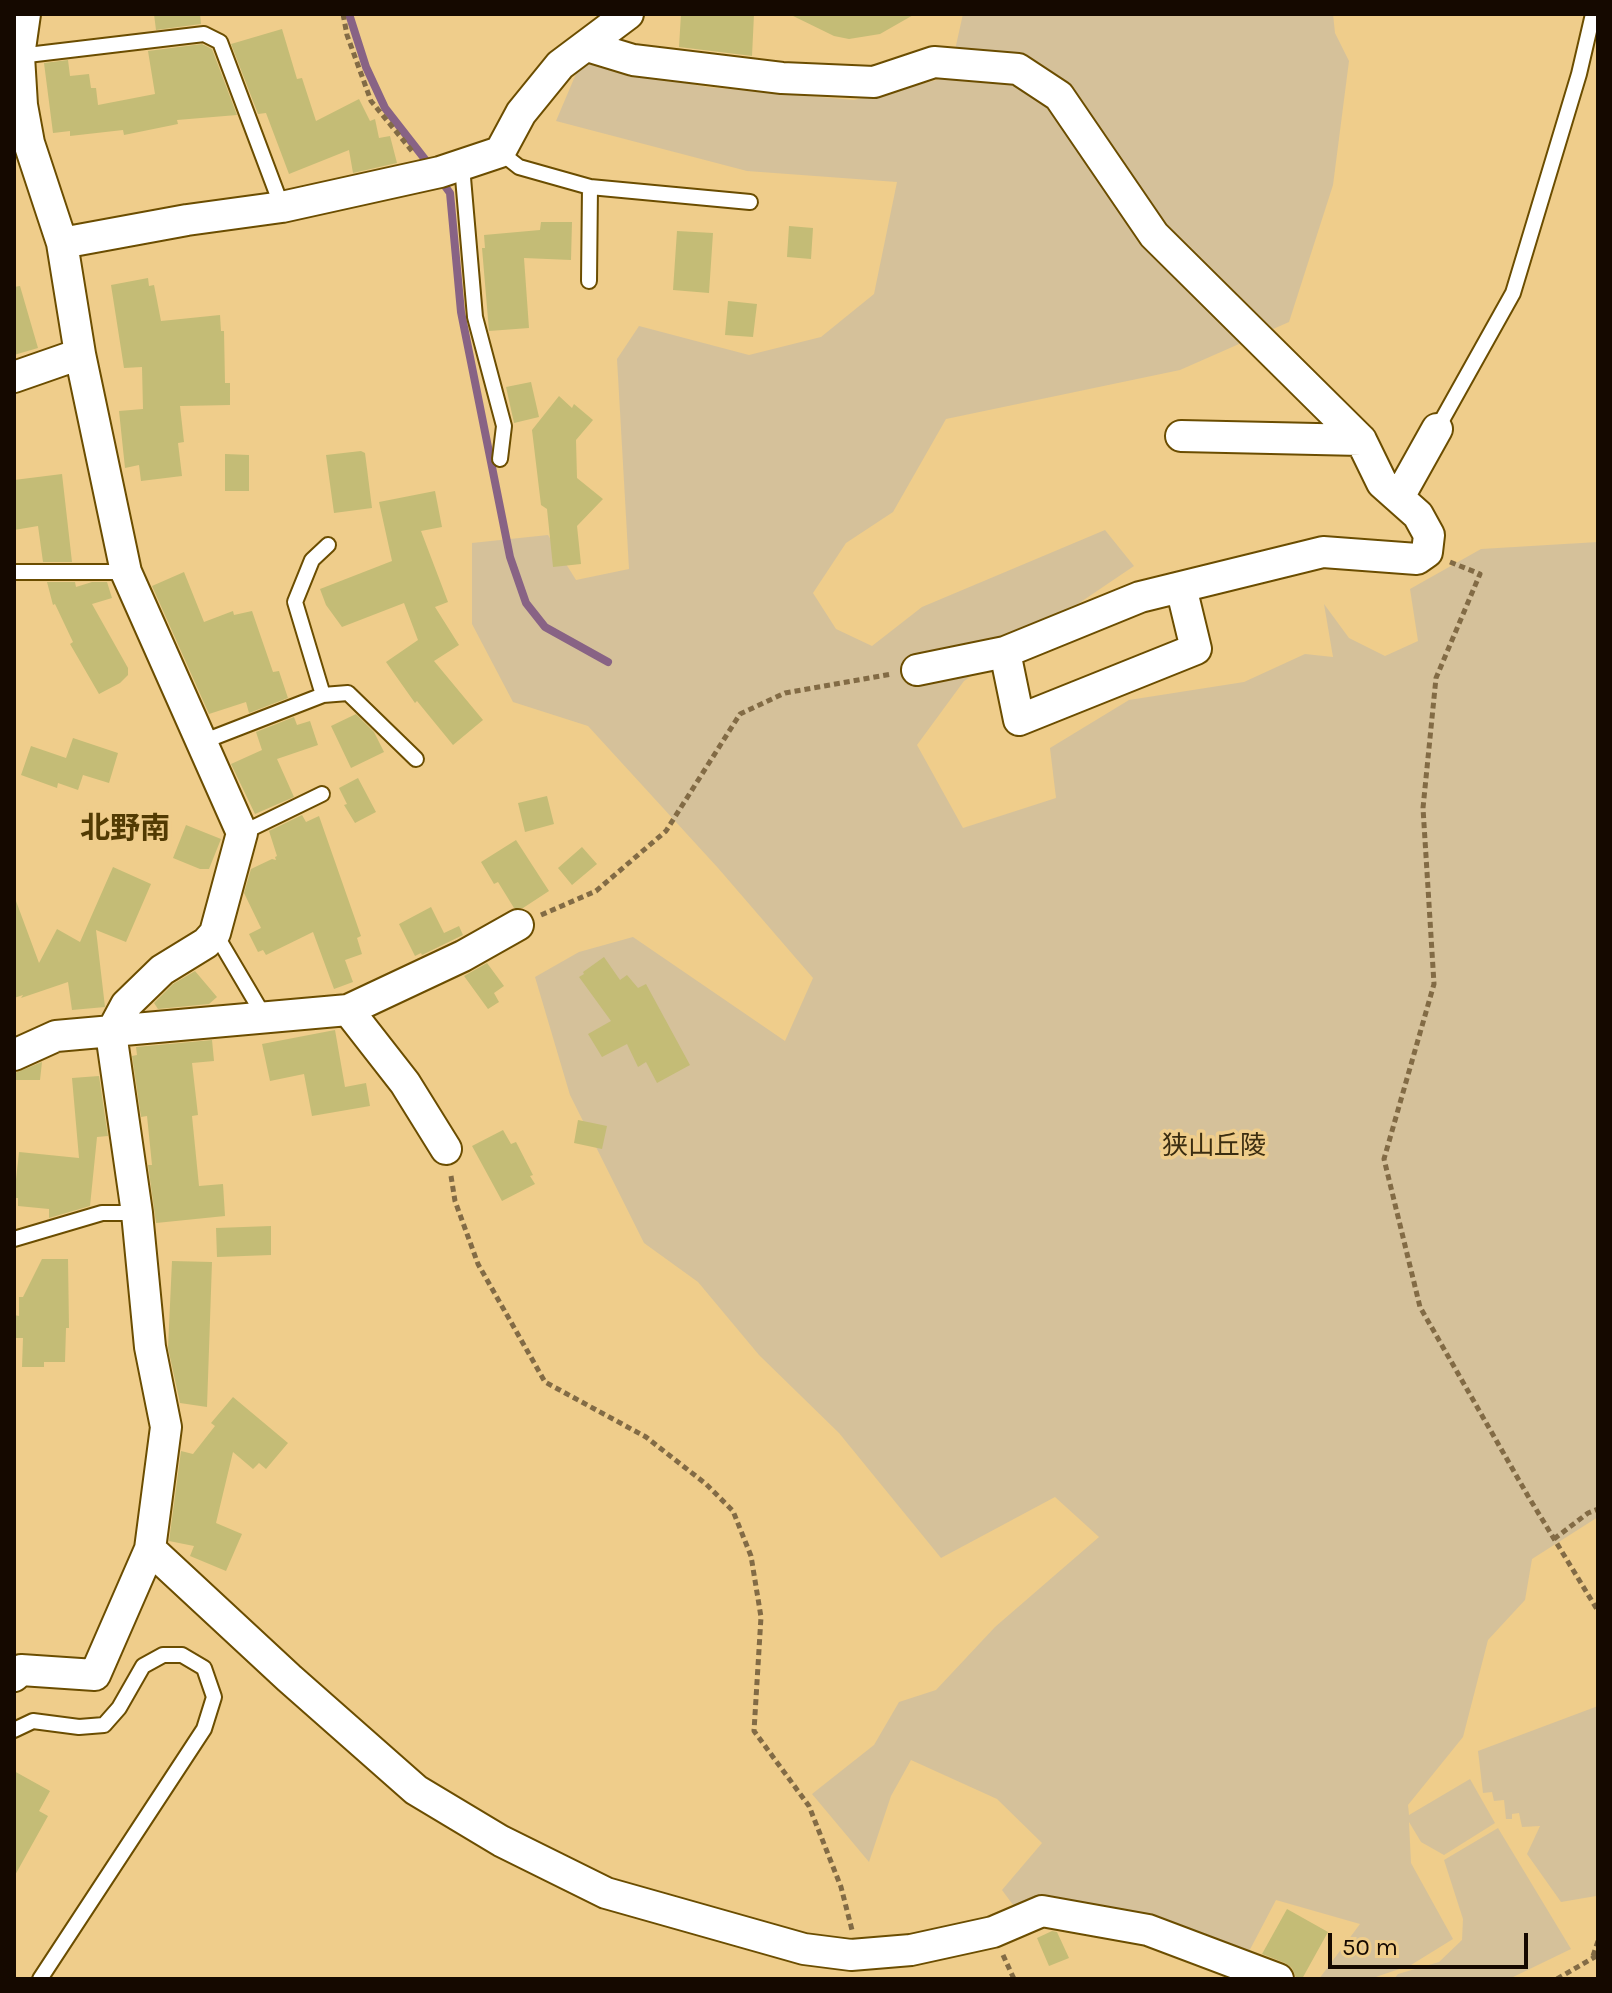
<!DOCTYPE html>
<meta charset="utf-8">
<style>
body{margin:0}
#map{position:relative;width:1612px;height:1993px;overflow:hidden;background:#efcd8b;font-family:Karla,sans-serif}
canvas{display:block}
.frame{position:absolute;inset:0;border:16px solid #150900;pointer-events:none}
.scale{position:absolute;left:1328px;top:1933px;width:200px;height:36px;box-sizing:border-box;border:4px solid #150900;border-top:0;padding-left:10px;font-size:24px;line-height:28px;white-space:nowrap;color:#150900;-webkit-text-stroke:6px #efcd8b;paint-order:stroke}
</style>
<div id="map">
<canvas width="1612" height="1993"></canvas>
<div class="frame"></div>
<div class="scale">50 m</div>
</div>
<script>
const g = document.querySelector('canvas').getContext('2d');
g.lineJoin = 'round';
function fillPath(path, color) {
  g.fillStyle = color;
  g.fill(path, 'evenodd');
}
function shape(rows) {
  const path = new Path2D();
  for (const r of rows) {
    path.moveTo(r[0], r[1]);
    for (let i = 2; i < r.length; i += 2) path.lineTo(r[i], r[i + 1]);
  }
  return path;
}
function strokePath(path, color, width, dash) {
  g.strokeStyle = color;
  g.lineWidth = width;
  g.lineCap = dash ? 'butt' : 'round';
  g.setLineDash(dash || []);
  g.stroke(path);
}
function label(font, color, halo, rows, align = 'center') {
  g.font = font + ' Karla,"Noto Sans JP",sans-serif';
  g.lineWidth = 7;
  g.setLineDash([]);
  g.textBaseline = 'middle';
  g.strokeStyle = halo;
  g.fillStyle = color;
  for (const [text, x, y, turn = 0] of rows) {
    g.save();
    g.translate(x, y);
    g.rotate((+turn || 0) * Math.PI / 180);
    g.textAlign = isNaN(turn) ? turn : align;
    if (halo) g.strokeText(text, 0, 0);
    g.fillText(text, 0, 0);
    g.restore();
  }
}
const green = shape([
 [963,14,1333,14,1335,33,1349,61,1333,185,1289,322,1180,370,946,419,893,512,846,543,813,593,836,629,872,646,922,607,1105,530,1134,566,964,681,917,745,963,828,1056,798,1050,748,1129,700,1244,682,1305,654,1333,657,1324,604,1349,638,1385,656,1418,641,1410,589,1481,549,1598,542,1598,1517,1532,1559,1525,1600,1488,1640,1463,1737,1408,1805,1409,1815,1470,1779,1495,1823,1444,1855,1421,1842,1409,1822,1411,1863,1453,1939,1411,1965,1370,1979,1319,1979,1360,1924,1276,1900,1245,1959,1019,1913,1002,1890,1042,1843,997,1799,911,1760,891,1796,869,1862,812,1794,874,1745,899,1702,936,1690,995,1627,1099,1537,1055,1497,941,1558,839,1433,759,1355,698,1282,644,1243,570,1095,535,977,579,952,633,937,785,1041,813,978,718,868,588,726,513,702,472,624,472,543,548,535,576,580,629,569,617,359,639,326,749,355,821,337,874,294,897,182,747,171,556,121,581,62,707,87,854,100,949,77],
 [1598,1706,1598,1889,1596,1896,1561,1902,1527,1854,1540,1826,1522,1827,1519,1813,1512,1814,1512,1819,1506,1819,1504,1800,1494,1801,1492,1792,1483,1793,1478,1751],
 [1498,1828,1571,1949,1509,1979,1394,1979,1398,1974,1439,1962,1462,1940,1463,1919,1444,1860]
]);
const stream = shape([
 [349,14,366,67,385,108,431,167],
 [439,178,450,193,461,312,510,557,526,603,545,627,608,662]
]);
const building = shape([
 [154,14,200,14,201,24,156,30],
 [681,14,754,14,752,56,679,47],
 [789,14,915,14,880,34,849,39,834,36],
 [282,29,297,79,302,78,316,121,359,99,370,121,375,119,379,138,390,136,397,163,353,173,349,150,289,174,266,113,258,114,231,44],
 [202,44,212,49,237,115,177,120,178,124,124,135,123,130,70,136,70,131,53,133,44,63,68,60,70,76,89,74,91,88,96,88,98,105,155,94,148,51],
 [541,222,572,222,571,260,524,258,529,328,489,331,482,248,485,248,484,235,540,230],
 [789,226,813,228,811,259,787,257],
 [677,231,713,233,709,293,673,290],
 [148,278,149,286,154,285,161,321,220,315,221,331,224,331,225,383,230,383,230,405,180,406,184,442,178,443,182,476,141,481,139,465,125,468,119,411,143,409,142,367,124,368,111,285],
 [20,286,38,348,14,355,14,287],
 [728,301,757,304,753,337,725,335],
 [531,382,539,417,514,423,506,387],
 [559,396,572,408,574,404,593,420,576,440,577,478,603,499,577,526,581,564,553,567,547,509,541,505,532,430],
 [361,451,365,453,372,508,334,513,326,455],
 [225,454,249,455,249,491,225,491],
 [62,474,72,562,43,562,38,526,14,530,14,480],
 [435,491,442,527,421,531,448,602,435,607,459,645,434,661,483,720,453,745,417,701,415,703,386,662,418,640,404,603,342,627,326,605,320,589,392,561,379,502],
 [184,572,204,622,233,611,234,615,252,611,273,672,279,671,288,698,249,713,246,702,209,714,152,586],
 [47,582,75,582,76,587,92,582,107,582,112,598,92,604,128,668,128,675,120,683,99,694,70,644,73,642,55,604,53,605],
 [356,714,374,732,384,752,351,768,331,726],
 [294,717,297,725,310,721,318,745,277,759,294,797,255,814,231,764,262,750,256,732],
 [73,738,118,753,109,783,83,775,78,790,58,783,57,788,21,775,31,746,66,758],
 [358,778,376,812,355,823,344,805,347,804,339,788],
 [547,796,554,824,525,832,518,803],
 [302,815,306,822,319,816,361,936,357,938,362,954,345,960,353,982,334,989,313,932,266,955,263,950,258,952,249,934,261,928,244,893,251,869,272,859,276,860,275,857,277,856,269,831],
 [186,825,221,839,209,869,200,869,173,858],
 [516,840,549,891,523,908,514,908,498,882,494,884,481,862],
 [582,847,597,864,572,885,558,868],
 [113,867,151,884,126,942,96,930,105,1007,72,1010,68,982,21,998,23,995,14,998,14,901,16,901,39,963,57,929,80,942],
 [431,907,444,933,459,926,463,935,422,955,421,953,415,956,399,924],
 [604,957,620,980,627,975,638,988,646,984,690,1065,657,1083,646,1062,638,1067,627,1044,602,1057,588,1034,611,1021,579,977,584,974,583,972],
 [487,963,504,986,494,993,499,1002,488,1009,464,976],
 [195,971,217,997,209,1004,158,1009,154,1003,173,984],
 [335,1030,345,1087,366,1083,370,1106,312,1116,304,1074,270,1081,262,1044],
 [212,1040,214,1061,192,1063,198,1115,192,1116,199,1186,223,1184,225,1216,156,1223,148,1165,152,1165,147,1116,141,1117,132,1056,137,1055,136,1047],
 [42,1062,40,1080,14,1080,15,1073],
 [99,1076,108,1136,97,1137,90,1206,49,1218,49,1209,18,1206,18,1198,14,1198,19,1152,79,1158,72,1078],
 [578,1120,607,1126,602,1149,574,1143],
 [503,1130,511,1144,516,1142,533,1175,530,1176,535,1184,502,1201,472,1146],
 [271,1226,271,1255,217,1257,216,1228],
 [42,1259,68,1259,69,1328,66,1328,65,1362,44,1362,44,1367,22,1367,23,1338,14,1338,14,1315,19,1316,19,1297,23,1297],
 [172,1261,212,1262,207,1407,180,1403,168,1348],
 [233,1397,288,1443,266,1469,259,1463,253,1469,233,1452,216,1523,242,1534,226,1571,190,1556,194,1546,169,1541,181,1451,193,1454,215,1426,211,1423],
 [14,1771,50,1791,39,1811,48,1816,14,1877],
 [1287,1909,1328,1932,1302,1979,1296,1978,1292,1968,1285,1963,1262,1954],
 [1052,1931,1057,1932,1069,1958,1049,1966,1037,1938]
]);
const path = shape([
 [343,14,347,35,371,101,412,151],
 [1450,562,1480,574,1436,678,1423,808,1434,984,1384,1159,1420,1307,1528,1496,1598,1611],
 [541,915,596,891,666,831,740,714,785,693,892,674],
 [451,1176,455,1201,478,1264,545,1382,646,1437,706,1484,733,1511,751,1556,761,1617,754,1731,809,1806,841,1887,852,1930],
 [1554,1539,1588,1513,1598,1509],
 [1003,1955,1014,1979],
 [1593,1956,1598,1941],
 [1557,1979,1598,1955]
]);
const service = shape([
 [19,56,204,34,220,42,282,207],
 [500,152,519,167,590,187,589,281],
 [462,166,475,317,504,426,500,459],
 [590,187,750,202],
 [1437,429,1513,293,1579,74,1593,14],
 [14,572,126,572],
 [323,695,348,693,416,759],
 [202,742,323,695,295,602,312,560,328,545],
 [242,833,322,794],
 [215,933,264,1016],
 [14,1239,102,1213,137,1213],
 [14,1730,33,1721,79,1727,104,1725,119,1708,143,1666,163,1655,182,1655,204,1668,214,1697,204,1729,40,1979]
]);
const minor = shape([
 [587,46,633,60,782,78,874,82,934,62,1018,69,1059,96,1154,235,1361,440],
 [62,243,187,220,282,207,440,172,500,152,521,113,560,65,628,14],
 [14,377,80,354],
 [1399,497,1437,429],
 [1005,652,1019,720,1196,649,1181,587],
 [917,670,1005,652,1140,597,1323,552,1417,559,1427,552,1429,535,1418,515,1382,483,1361,440,1181,436],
 [348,1010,405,1083,446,1149],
 [14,1055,56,1036,348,1010,463,956,518,925],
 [150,1549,289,1678,416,1790,501,1841,606,1893,804,1949,851,1955,911,1950,993,1932,1042,1911,1148,1930,1278,1979],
 [14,1676,21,1670,95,1675,150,1549,166,1427,150,1347,137,1213,111,1033,126,1005,162,970,206,943,215,933,242,833,126,572,80,354,62,243,29,143,22,105,19,56,25,14]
]);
const parkNames = [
 ["狭山丘陵",1214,1147]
];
const quarterNames = [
 ["北野南",125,829]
];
fillPath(green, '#d5c19a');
strokePath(stream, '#886385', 8);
fillPath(building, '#c4bc76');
strokePath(service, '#6b4d00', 18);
strokePath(minor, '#6b4d00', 34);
strokePath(path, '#826b45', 5, [6, 4]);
strokePath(service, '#fff', 14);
strokePath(minor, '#fff', 30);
label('26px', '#3b2d10', '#efcd8b', parkNames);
label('bold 30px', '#523b03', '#efcd8b', quarterNames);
</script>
